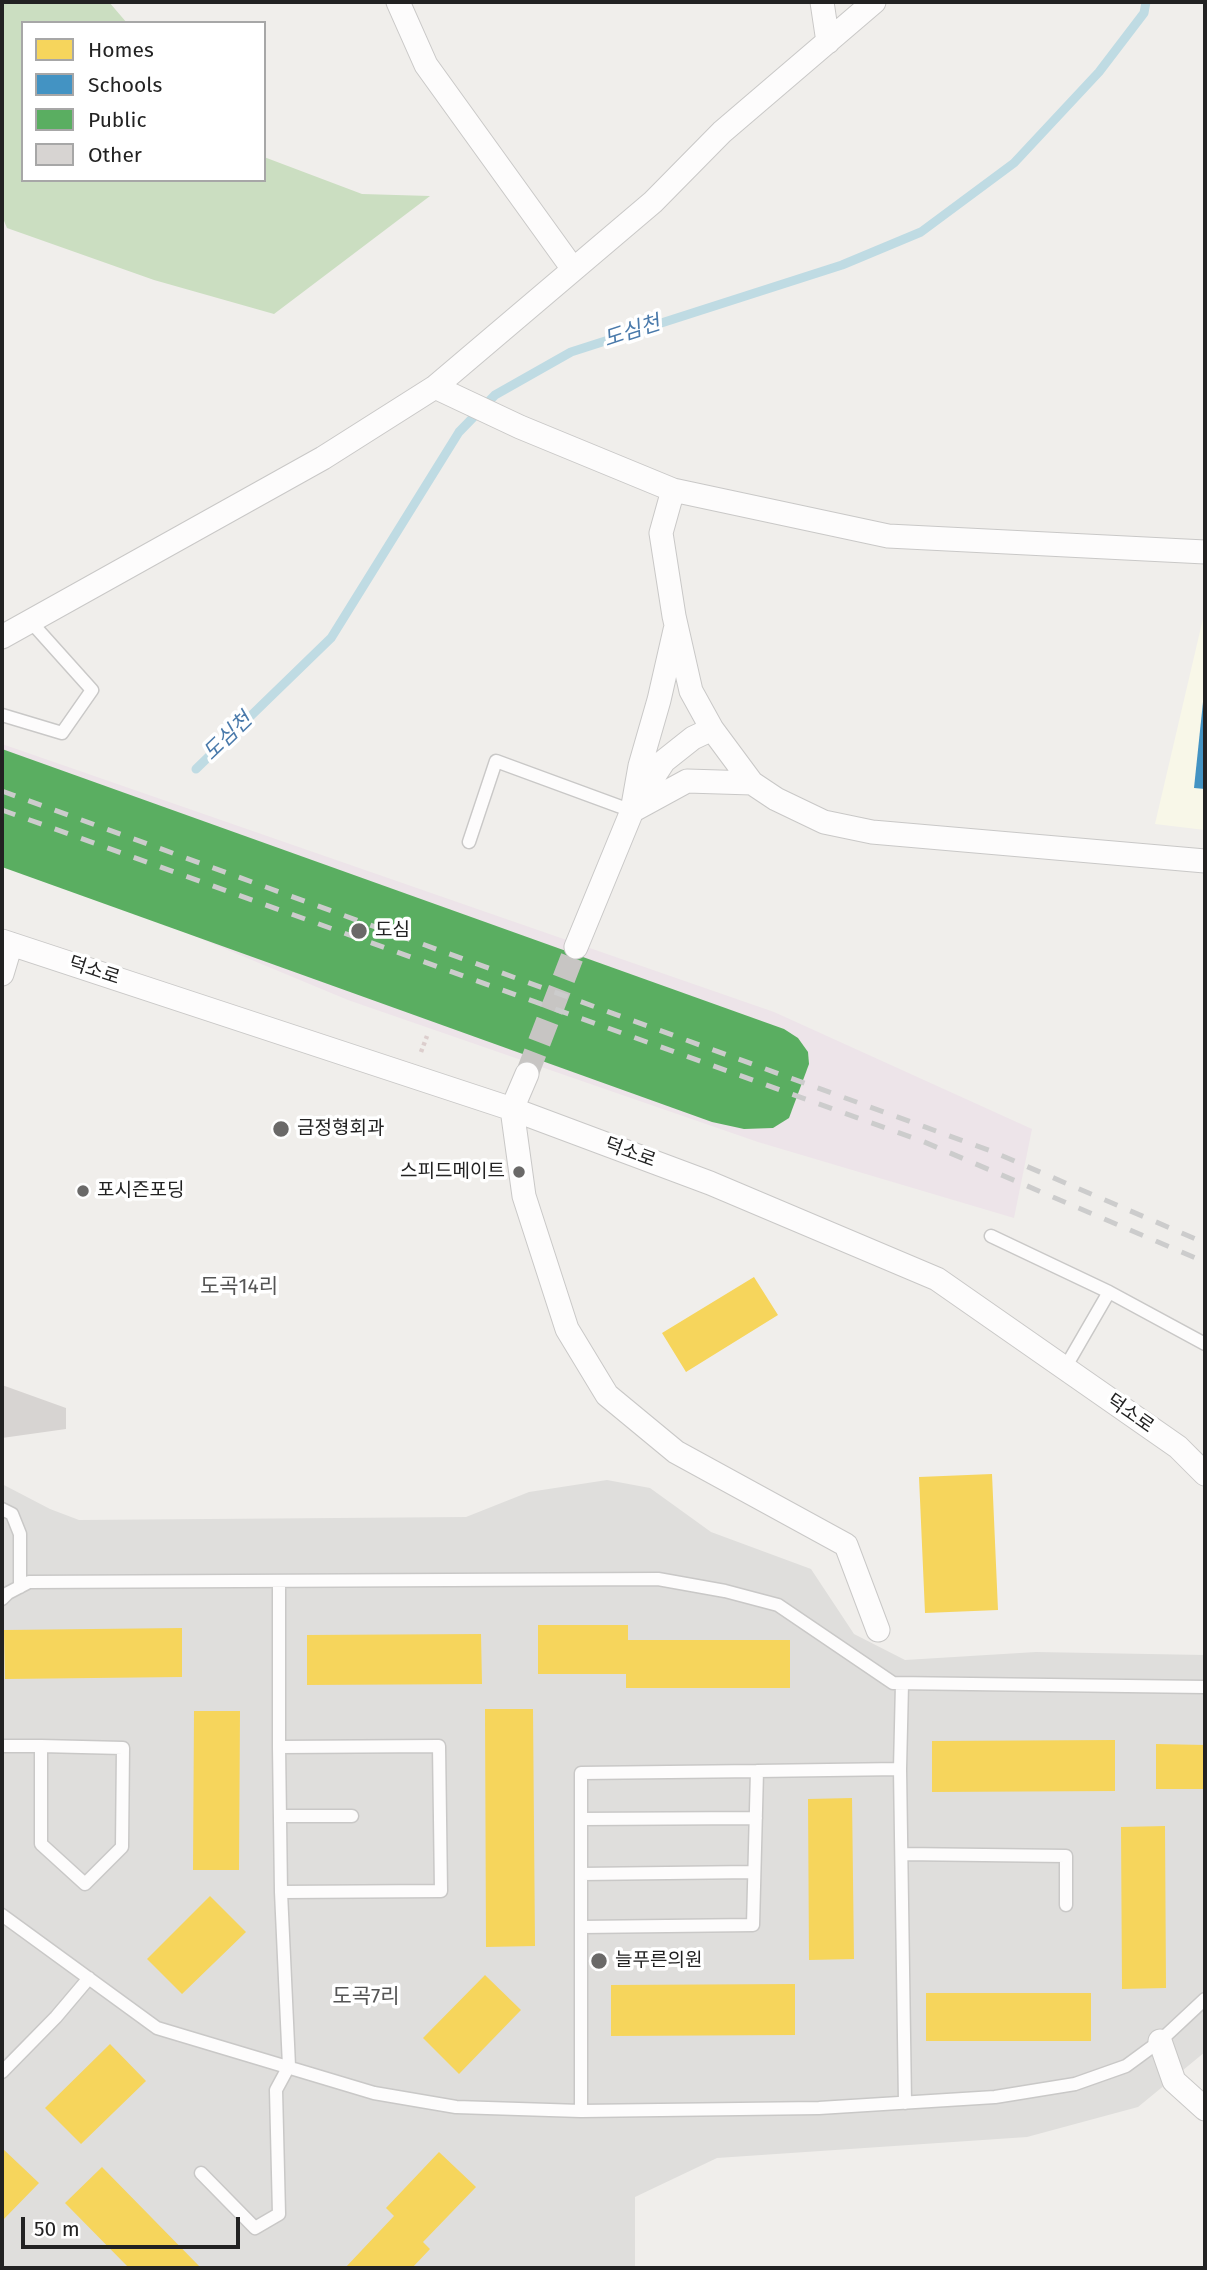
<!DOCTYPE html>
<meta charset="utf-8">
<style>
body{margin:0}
#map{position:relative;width:1207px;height:2270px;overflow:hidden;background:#f0eeeb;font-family:"Fira Sans",sans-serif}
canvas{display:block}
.frame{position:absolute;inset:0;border:4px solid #222;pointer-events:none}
.legend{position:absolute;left:21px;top:21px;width:245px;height:161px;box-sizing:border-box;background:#fff;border:2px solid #a7a7a7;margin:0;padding:9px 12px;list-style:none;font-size:21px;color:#222}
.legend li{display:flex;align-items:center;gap:14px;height:35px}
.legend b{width:35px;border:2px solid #a7a7a7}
.scale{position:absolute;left:21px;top:2217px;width:219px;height:32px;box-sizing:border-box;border:4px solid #222;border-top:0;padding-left:9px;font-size:21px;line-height:24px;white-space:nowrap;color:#222;-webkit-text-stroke:5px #fff;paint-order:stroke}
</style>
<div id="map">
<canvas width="1207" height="2270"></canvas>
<div class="frame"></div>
<ul class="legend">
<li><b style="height:19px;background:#f6d55c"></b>Homes</li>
<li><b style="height:19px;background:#4393c3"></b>Schools</li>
<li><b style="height:19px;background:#5aae61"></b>Public</li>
<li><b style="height:19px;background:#d7d4d2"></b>Other</li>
</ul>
<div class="scale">50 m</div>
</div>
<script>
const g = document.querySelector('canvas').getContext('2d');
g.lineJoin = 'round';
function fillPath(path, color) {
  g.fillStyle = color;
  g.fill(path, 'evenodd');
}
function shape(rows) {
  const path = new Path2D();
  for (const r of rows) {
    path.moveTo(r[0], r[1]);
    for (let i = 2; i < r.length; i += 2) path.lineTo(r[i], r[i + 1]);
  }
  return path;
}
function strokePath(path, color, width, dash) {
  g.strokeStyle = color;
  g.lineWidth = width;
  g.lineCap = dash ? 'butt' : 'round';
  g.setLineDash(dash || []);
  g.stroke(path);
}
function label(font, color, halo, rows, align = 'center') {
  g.font = font + ' "Fira Sans","Noto Sans KR",sans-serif';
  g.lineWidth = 7;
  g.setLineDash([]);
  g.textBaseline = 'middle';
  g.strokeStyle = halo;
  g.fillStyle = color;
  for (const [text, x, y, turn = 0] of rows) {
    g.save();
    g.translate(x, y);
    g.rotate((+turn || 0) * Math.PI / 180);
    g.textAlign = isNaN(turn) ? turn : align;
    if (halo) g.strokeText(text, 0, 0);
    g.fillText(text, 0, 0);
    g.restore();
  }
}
const residential = shape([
 [607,1480,650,1488,711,1532,811,1569,854,1634,905,1660,1036,1652,1205,1655,1205,2052,1138,2107,1027,2137,717,2158,635,2197,635,2268,2,2268,2,1484,50,1509,79,1520,466,1517,529,1492]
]);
const industrial = shape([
 [2,744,774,1012,1032,1129,1014,1218,758,1142,348,1000,2,856]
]);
const education = shape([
 [1205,610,1205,830,1155,824]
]);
const forest = shape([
 [2,2,109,2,127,23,23,23,23,180,264,180,264,157,362,194,430,196,274,314,154,280,7,228,2,216]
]);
const homes = shape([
 [754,1277,778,1315,686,1372,662,1333],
 [992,1474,998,1610,925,1613,919,1477],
 [538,1625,628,1625,628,1640,790,1640,790,1688,626,1688,626,1674,538,1674],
 [182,1628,182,1677,5,1679,4,1630],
 [481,1634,482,1684,307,1685,307,1635],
 [485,1709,533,1709,535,1946,486,1947],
 [194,1711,240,1711,239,1870,193,1870],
 [1115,1740,1115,1791,932,1792,932,1741],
 [1156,1744,1205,1745,1205,1789,1156,1789],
 [852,1798,854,1959,809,1960,808,1799],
 [1165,1826,1166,1988,1122,1989,1121,1827],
 [210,1896,246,1932,182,1994,147,1959],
 [485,1975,521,2010,459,2074,423,2038],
 [795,1984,795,2035,611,2036,611,1985],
 [926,1993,1091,1993,1091,2041,926,2041],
 [110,2044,146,2081,81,2144,45,2108],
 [2,2148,39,2183,2,2221],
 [439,2152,476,2187,423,2242,430,2249,412,2268,345,2268,394,2216,386,2208],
 [102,2167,201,2268,129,2268,65,2203]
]);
const schools = shape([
 [1203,702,1205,702,1205,789,1194,788]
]);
const public = shape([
 [2,749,784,1029,798,1038,808,1052,809,1064,789,1118,773,1128,744,1129,712,1122,2,867]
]);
const stream = shape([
 [196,769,331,638,459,432,495,395,571,352,842,265,921,232,1014,163,1099,72,1144,13,1146,2]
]);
const building = shape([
 [2,1385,66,1408,66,1429,2,1438]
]);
const streetTunnel = shape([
 [527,1074,576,947]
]);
const path = shape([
 [421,1052,427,1036]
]);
const lane = shape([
 [2,715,62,733,92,690,31,622],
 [469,842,496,761,632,811],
 [991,1236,1109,1292],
 [1065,1368,1109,1292,1205,1344],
 [2,1509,12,1514,20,1534,20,1587],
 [2,1599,8,1593,29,1582,658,1579,725,1591,778,1605,893,1683,1205,1687],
 [2,1746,41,1746,123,1748,122,1847,85,1884,41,1844,41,1746],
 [279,1747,281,1892,441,1891,439,1746,279,1747,279,1582],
 [900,1769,905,2103],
 [280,1816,352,1816],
 [581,1819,756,1818],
 [902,1854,1066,1856,1066,1905],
 [581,1874,754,1872],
 [2,1915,157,2028,374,2093,456,2107,581,2111,819,2108,995,2097,1075,2084,1126,2066,1160,2041,1205,1999],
 [581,1927,753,1925,757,1771,900,1769,902,1684],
 [2,2072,56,2017,89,1978],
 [581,2111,581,1773,757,1771],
 [201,2173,255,2228,279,2214,276,2090,289,2066,281,1892]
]);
const street = shape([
 [398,2,426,65,573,269],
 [822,2,828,42],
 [435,387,520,427,673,490,888,536,1205,552],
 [673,490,661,533,674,616,691,691,712,729,752,783,776,799,824,822,872,832,1205,861],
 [2,637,323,458,435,387,653,202,722,132,874,2],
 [637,802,664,761,693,738,712,729],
 [632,811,640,766,659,700,675,630],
 [2,941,512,1109,710,1183,937,1279,1178,1447,1205,1474],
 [576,947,632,811,687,781,752,783],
 [2,974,11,944],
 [527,1074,512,1109,524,1196,567,1329,607,1395,676,1452,846,1545,878,1630],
 [1160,2041,1174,2081,1205,2109]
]);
const rail = shape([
 [2,791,991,1151,1205,1243],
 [2,810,922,1141,1205,1262]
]);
const markers = [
 [359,931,9,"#6a6968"],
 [281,1129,9,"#6a6968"],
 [519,1172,7,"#6a6968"],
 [83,1191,7,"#6a6968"],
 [599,1961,9,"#6a6968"]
];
const poiNames = [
 ["도심",375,931],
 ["금정형회과",297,1129],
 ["스피드메이트",505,1172,"right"],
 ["포시즌포딩",97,1191],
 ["늘푸른의원",615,1961]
];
const streetNames = [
 ["덕소로",94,971,18],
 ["덕소로",630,1153,20],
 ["덕소로",1130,1414,35]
];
const waterNames = [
 ["도심천",632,332,-18],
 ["도심천",228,737,-44]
];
const neighbourhoodNames = [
 ["도곡14리",239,1287],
 ["도곡7리",366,1997]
];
fillPath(residential, '#dfdedc');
fillPath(industrial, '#ede4e9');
fillPath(education, '#f8f7e8');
fillPath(forest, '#cbdec1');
fillPath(homes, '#f6d55c');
fillPath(schools, '#4393c3');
fillPath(public, '#5aae61');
strokePath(stream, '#bfdbe3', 9);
fillPath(building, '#d7d4d2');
strokePath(streetTunnel, '#c7c5c3', 23, [23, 11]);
strokePath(lane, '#c9c8c7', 15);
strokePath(street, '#c9c8c7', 25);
strokePath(path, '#dccecd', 4.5, [3.5, 3.5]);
strokePath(lane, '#fdfcfc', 12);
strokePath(street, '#fdfcfc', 23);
strokePath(rail, '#ccc', 5, [14, 14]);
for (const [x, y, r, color] of markers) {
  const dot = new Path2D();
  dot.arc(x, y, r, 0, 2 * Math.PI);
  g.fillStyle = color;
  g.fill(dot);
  strokePath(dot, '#fff', 2.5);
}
label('19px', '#222', '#fff', poiNames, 'left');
label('19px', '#222', '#fff', streetNames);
label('italic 21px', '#4a7aab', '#fff', waterNames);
label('21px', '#555', '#fff', neighbourhoodNames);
</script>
